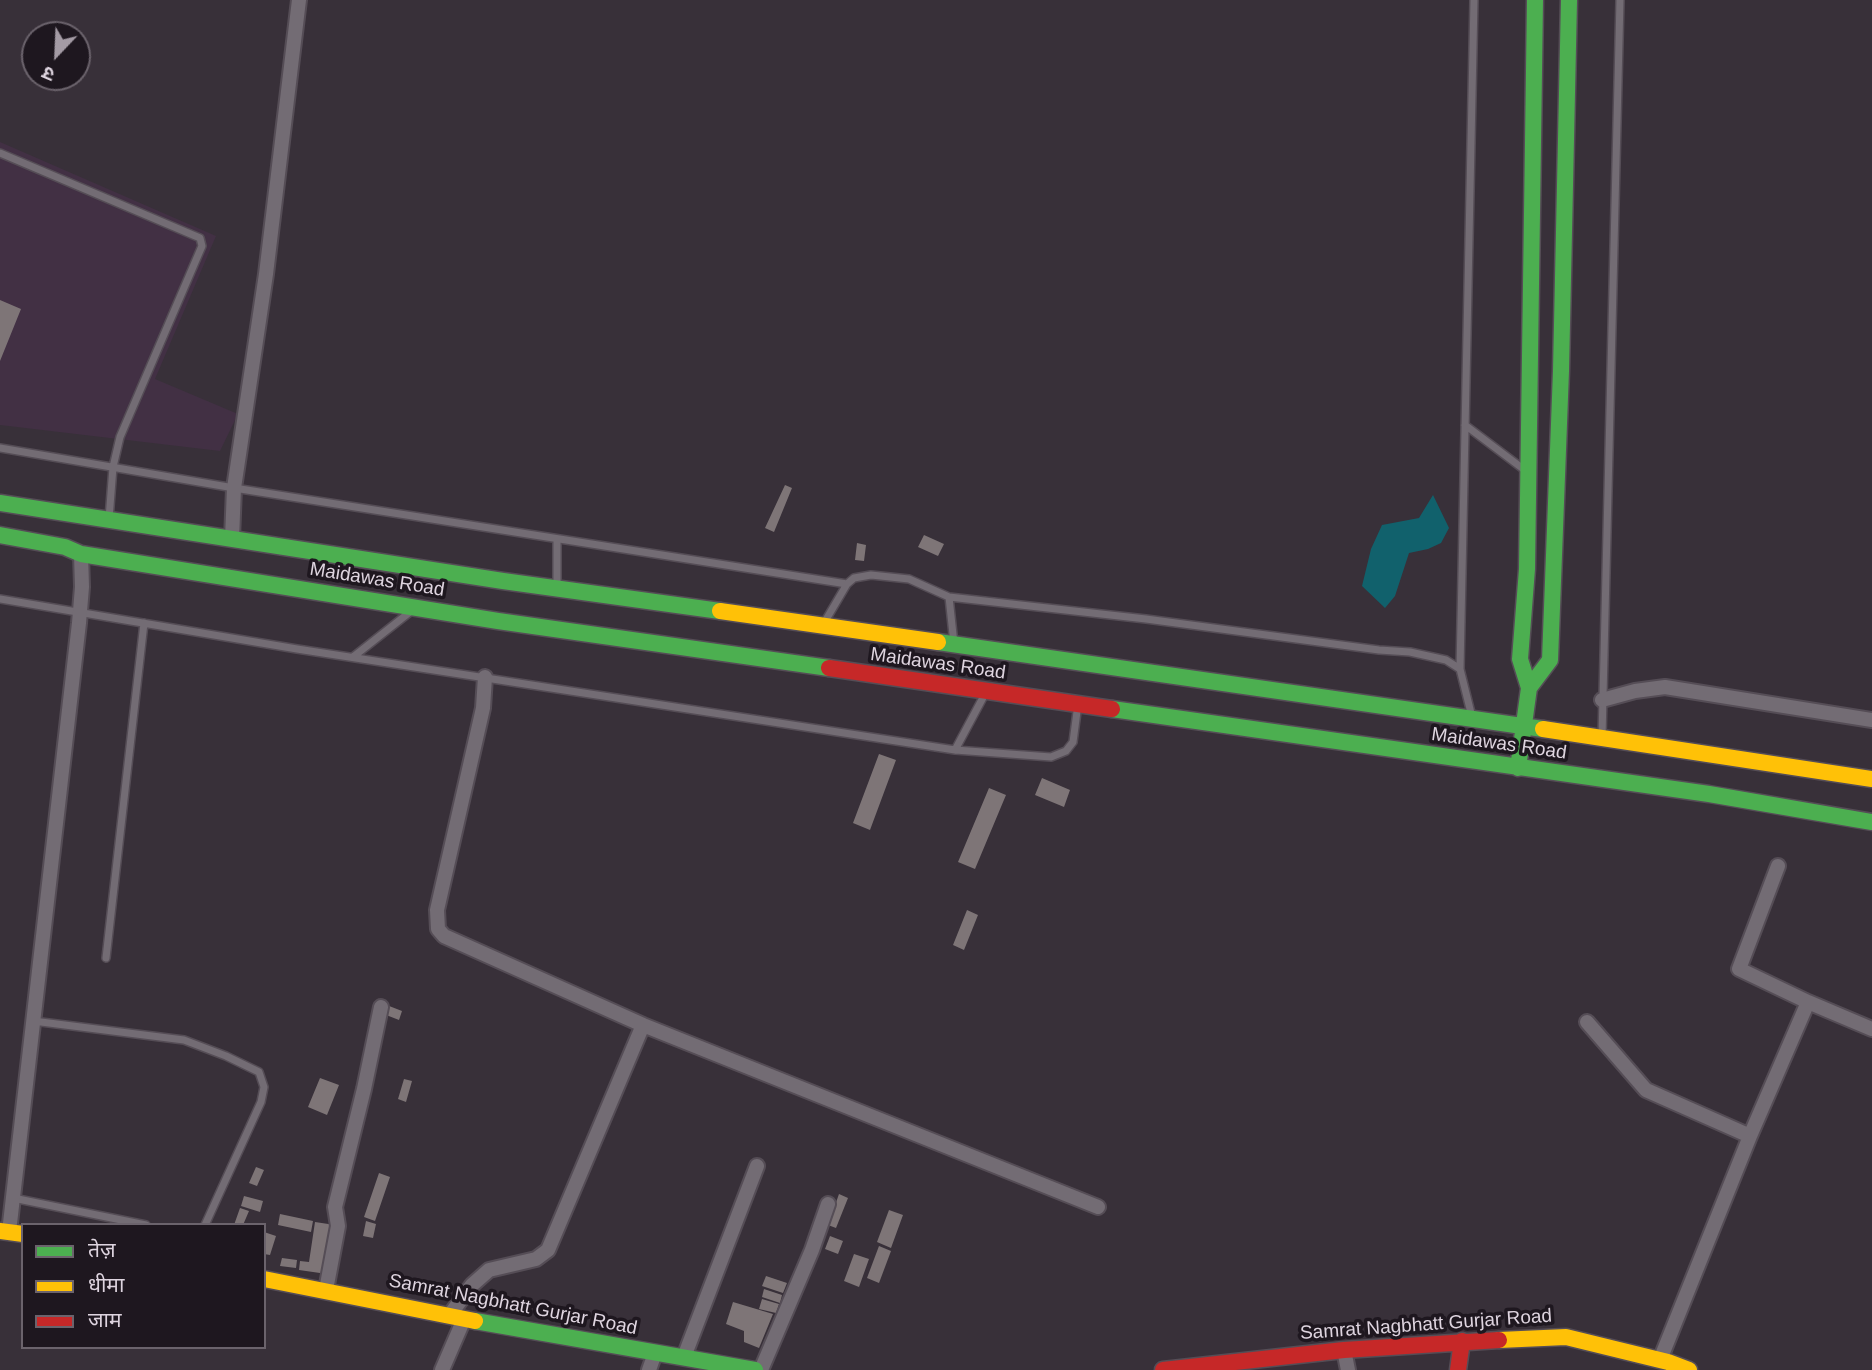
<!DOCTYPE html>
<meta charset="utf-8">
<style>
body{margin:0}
#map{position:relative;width:1872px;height:1370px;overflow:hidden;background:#383039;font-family:Helvetica,"Noto Sans Devanagari",sans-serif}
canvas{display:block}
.legend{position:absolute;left:21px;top:1223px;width:245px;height:126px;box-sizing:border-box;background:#1e171f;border:2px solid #6b636c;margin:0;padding:9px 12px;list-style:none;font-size:21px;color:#ded4df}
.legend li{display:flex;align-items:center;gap:14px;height:35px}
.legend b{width:35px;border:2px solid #6b636c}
.north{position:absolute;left:21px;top:21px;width:70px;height:70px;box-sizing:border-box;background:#1e171f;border:2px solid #6b636c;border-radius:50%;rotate:203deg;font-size:19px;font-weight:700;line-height:28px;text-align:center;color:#ded4df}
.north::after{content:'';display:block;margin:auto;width:24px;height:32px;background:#a49ba5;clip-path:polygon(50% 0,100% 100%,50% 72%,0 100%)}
</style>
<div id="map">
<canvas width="1872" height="1370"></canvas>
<ul class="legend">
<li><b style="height:9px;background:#4caf50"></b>तेज़</li>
<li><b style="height:9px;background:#ffc107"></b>धीमा</li>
<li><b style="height:9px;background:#c62828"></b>जाम</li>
</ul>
<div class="north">उ</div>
</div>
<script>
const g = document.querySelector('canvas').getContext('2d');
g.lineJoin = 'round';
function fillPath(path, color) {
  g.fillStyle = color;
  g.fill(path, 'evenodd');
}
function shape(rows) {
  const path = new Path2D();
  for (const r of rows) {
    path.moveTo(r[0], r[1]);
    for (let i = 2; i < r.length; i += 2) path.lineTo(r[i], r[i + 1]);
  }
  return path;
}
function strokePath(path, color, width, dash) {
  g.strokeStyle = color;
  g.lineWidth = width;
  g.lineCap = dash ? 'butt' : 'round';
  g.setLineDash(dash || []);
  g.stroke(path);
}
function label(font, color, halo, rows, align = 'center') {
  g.font = font + ' Helvetica,sans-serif';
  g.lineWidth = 7;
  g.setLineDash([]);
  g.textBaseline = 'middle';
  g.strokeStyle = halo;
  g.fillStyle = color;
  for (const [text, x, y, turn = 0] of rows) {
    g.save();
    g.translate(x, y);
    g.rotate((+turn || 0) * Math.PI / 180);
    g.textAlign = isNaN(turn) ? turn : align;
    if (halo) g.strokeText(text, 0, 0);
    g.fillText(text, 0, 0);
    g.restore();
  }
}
const built = shape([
 [0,142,216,236,155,379,238,414,220,451,0,425]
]);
const water = shape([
 [1433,495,1449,528,1441,543,1428,549,1409,553,1395,596,1385,608,1362,586,1371,549,1382,525,1419,518]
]);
const building = shape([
 [0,300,21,309,0,361],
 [785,485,792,488,774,532,765,528],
 [924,535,944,544,938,556,918,547],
 [857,543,866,545,864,561,855,560],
 [879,754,896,760,870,830,853,823],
 [1042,778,1070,790,1064,807,1035,795],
 [989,788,1006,795,975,869,958,862],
 [967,910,978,915,964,950,953,945],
 [384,1004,402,1011,399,1020,381,1013],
 [320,1078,339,1085,327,1115,308,1107],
 [404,1079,412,1081,406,1102,398,1099],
 [256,1167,264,1170,257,1186,249,1183],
 [379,1173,390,1177,375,1221,364,1217],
 [839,1194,848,1198,836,1228,828,1225],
 [244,1196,263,1201,260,1212,241,1206],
 [240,1208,249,1211,243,1225,234,1225],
 [889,1210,903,1215,891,1248,877,1242],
 [280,1214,313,1221,311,1232,278,1225],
 [366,1221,376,1224,373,1238,363,1236],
 [315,1222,335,1225,327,1274,299,1270,300,1261,309,1262],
 [264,1232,276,1236,270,1255,264,1254],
 [830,1236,843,1241,838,1254,825,1249],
 [879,1246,891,1251,879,1283,867,1278],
 [854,1254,869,1259,859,1287,844,1281],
 [282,1258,297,1260,296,1268,280,1266],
 [766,1276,787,1283,783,1293,762,1286],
 [764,1289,782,1295,780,1303,762,1297],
 [762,1299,779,1304,776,1313,759,1309],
 [733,1302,773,1314,759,1348,744,1342,744,1331,726,1324]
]);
const lane = shape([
 [0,153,200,238,202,246,120,437,113,467,109,519],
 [1465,425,1526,471],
 [0,448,234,488,847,584,854,578,871,575,909,579,949,597,1146,619,1379,650,1410,652,1446,660,1460,669,1472,717],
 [557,588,557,539],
 [949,597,954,644],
 [0,599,297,649,955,750,1051,757,1066,751,1073,742,1078,704],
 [824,623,847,584],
 [353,657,410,612],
 [1460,669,1474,0],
 [1602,737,1620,0],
 [955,750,986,692],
 [106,958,144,623],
 [33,1021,184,1040,226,1056,259,1072,264,1087,261,1102,205,1225],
 [13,1198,146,1225]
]);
const street = shape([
 [232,539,234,488,266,274,299,0],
 [485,677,483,708,437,910,438,929,444,936,643,1025],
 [1602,700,1635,691,1665,687,1872,720],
 [1808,1002,1872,1029],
 [1587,1022,1646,1090,1750,1136],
 [9,1232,79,623,82,587,81,554],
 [326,1290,338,1226,335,1207,364,1089,381,1007],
 [449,1316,472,1285,489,1270,536,1259,548,1250,643,1025,1098,1207],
 [1344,1350,1348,1370],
 [684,1357,757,1166],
 [1660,1360,1750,1136,1808,1002,1739,969,1778,866],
 [442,1370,464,1319],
 [649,1370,655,1353],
 [761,1370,812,1250,828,1204]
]);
const fast = shape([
 [0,503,503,581,720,611],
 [0,535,65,547,81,554,498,621,829,668],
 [938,642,1543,729],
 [1529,688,1550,660,1561,371,1569,0],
 [1112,709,1709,794,1872,822],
 [1518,768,1529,688,1520,659,1527,569,1535,0],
 [475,1321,755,1370]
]);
const slow = shape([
 [720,611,938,642],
 [1543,729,1872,779],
 [0,1231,23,1234],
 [264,1279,475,1321],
 [1499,1340,1566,1337,1668,1362,1689,1370]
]);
const jam = shape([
 [829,668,1112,709],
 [1163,1370,1344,1350,1499,1340],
 [1458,1370,1462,1341]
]);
const streetNames = [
 ["Maidawas Road",377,580,9],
 ["Maidawas Road",938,664,8],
 ["Maidawas Road",1499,744,8],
 ["Samrat Nagbhatt Gurjar Road",513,1305,11],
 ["Samrat Nagbhatt Gurjar Road",1426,1325,-4]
];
fillPath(built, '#423044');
fillPath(water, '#11616c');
fillPath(building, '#7e7577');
strokePath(lane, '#554d56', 10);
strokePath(street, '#554d56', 18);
strokePath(fast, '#554d56', 19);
strokePath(slow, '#554d56', 19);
strokePath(jam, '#554d56', 19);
strokePath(lane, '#736c74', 7);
strokePath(street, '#736c74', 14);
strokePath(fast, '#4caf50', 16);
strokePath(slow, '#ffc107', 16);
strokePath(jam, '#c62828', 16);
label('19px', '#ded4df', '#1e171f', streetNames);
</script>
